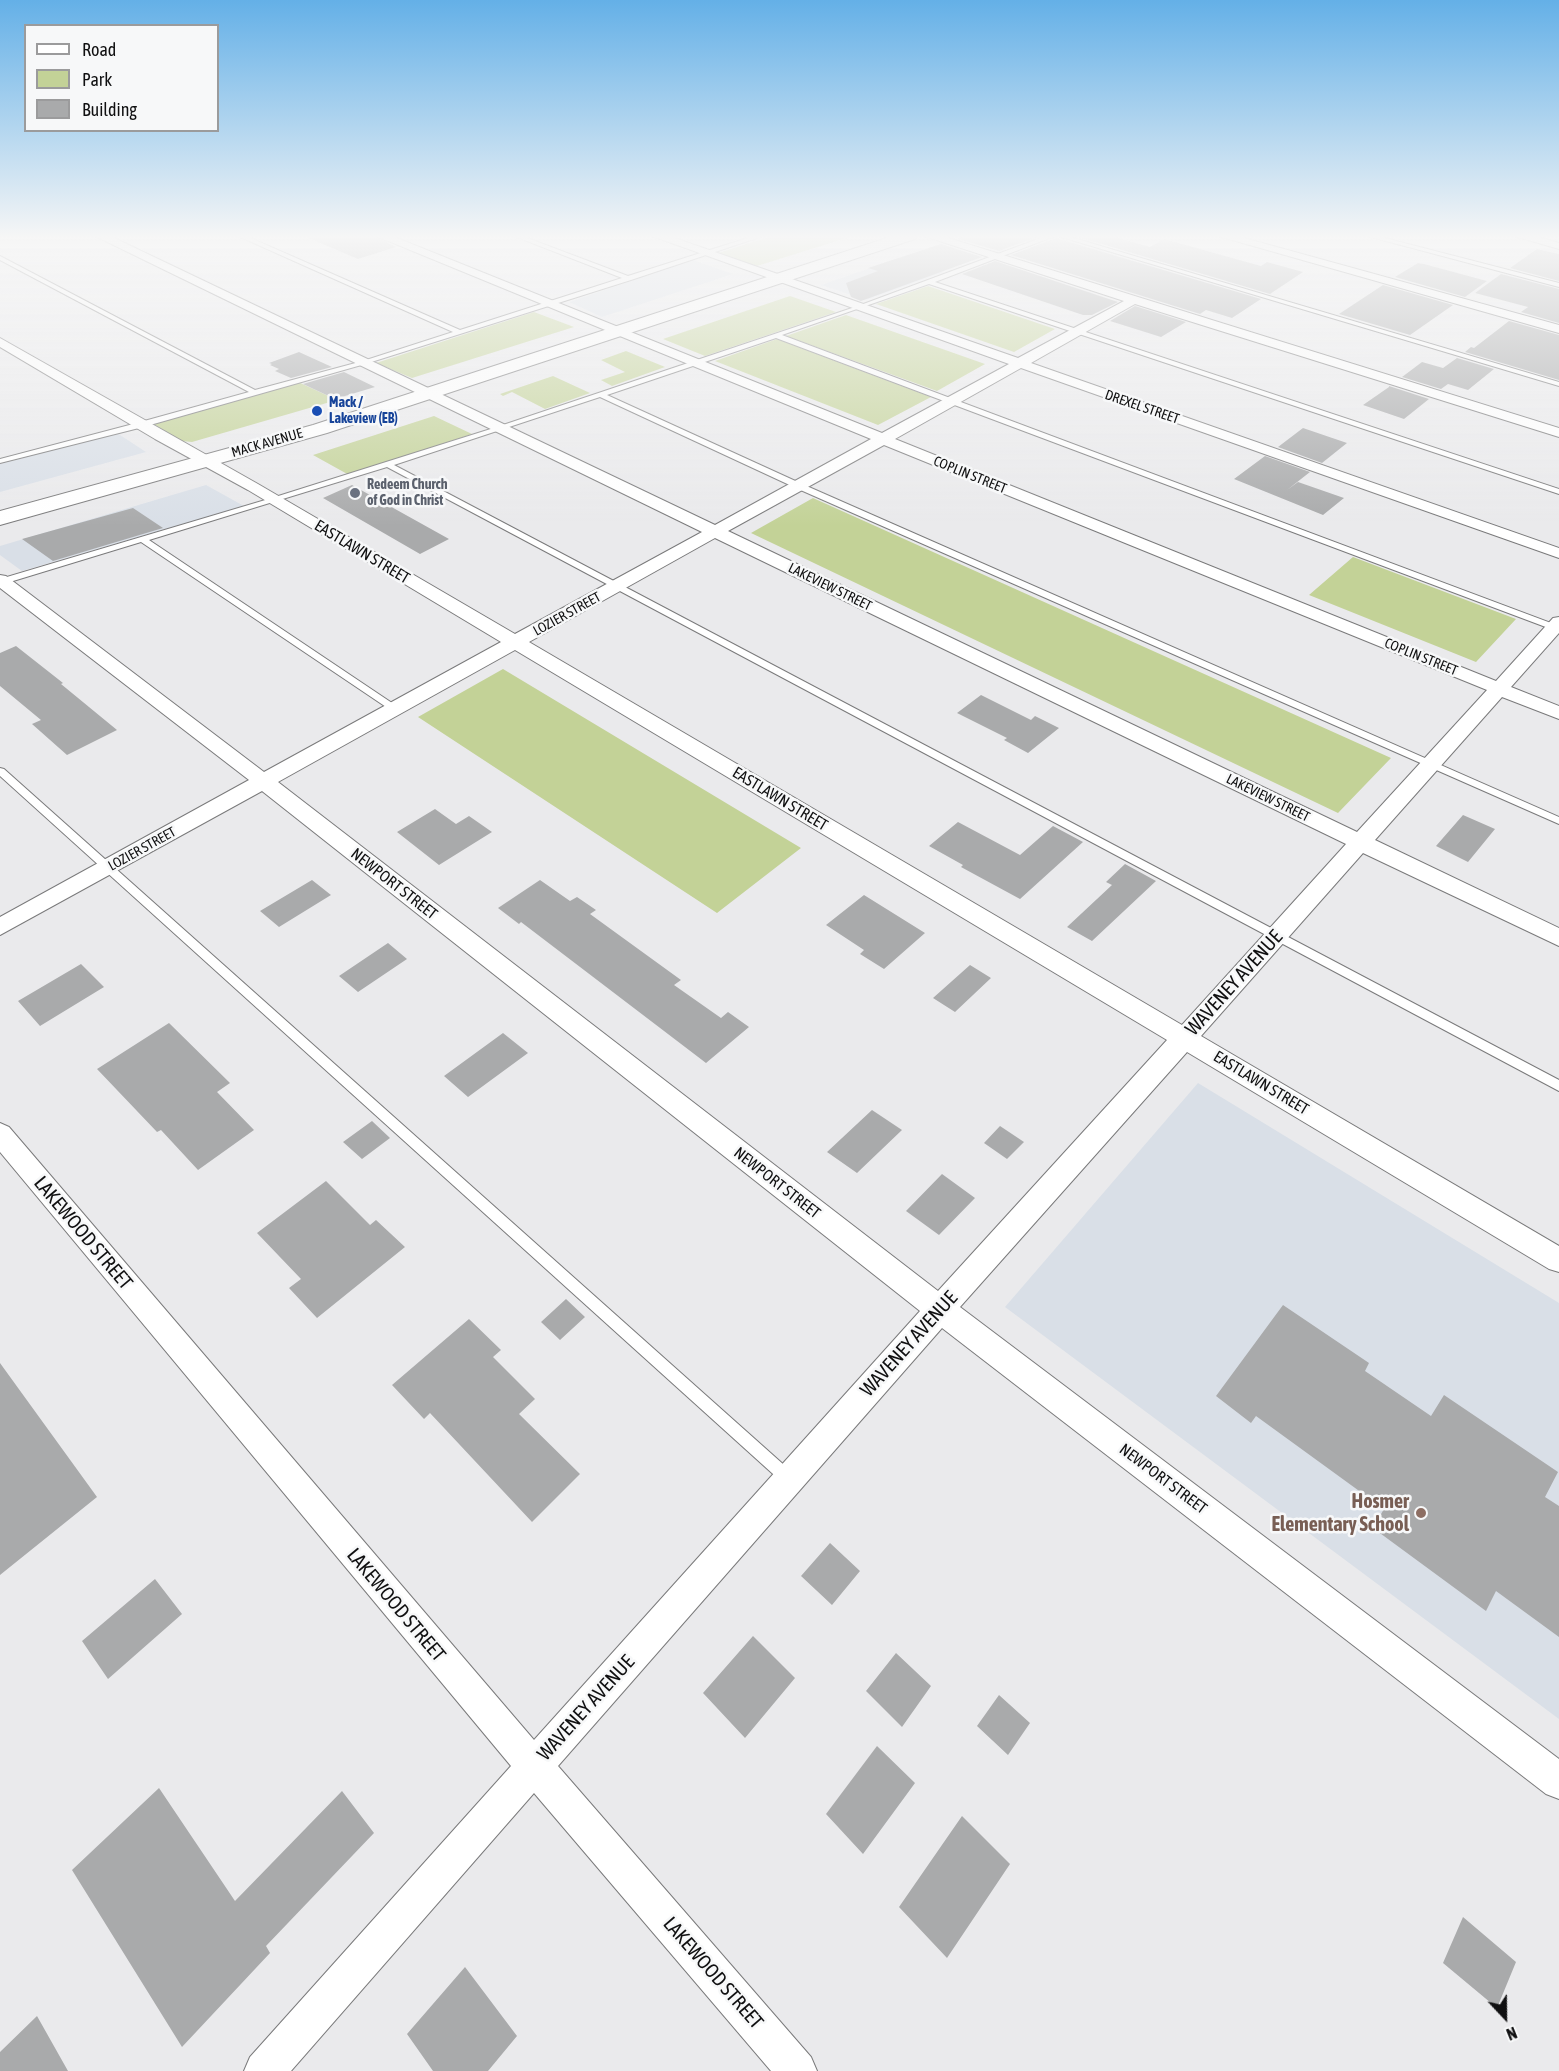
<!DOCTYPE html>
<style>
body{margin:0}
#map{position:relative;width:1559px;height:2071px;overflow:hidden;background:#eaeaec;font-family:"Asap Condensed",sans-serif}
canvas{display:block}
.legend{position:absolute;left:24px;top:24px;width:195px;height:108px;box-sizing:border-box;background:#f7f8f9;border:2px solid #9b9b9c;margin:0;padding:8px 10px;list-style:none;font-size:18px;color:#101011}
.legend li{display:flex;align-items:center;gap:12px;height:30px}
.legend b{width:30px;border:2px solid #9b9b9c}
.north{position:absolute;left:1475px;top:1987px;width:60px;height:60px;-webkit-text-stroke:4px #f7f8f9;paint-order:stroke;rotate:158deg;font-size:16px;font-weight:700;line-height:24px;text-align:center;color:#101011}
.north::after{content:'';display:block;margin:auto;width:21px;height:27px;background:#101011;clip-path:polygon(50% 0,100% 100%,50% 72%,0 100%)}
</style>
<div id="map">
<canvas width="1559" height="2071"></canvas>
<ul class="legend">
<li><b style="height:8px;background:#fff"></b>Road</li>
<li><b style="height:16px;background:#c3d297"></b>Park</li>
<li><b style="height:16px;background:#a9aaab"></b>Building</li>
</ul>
<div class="north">N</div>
</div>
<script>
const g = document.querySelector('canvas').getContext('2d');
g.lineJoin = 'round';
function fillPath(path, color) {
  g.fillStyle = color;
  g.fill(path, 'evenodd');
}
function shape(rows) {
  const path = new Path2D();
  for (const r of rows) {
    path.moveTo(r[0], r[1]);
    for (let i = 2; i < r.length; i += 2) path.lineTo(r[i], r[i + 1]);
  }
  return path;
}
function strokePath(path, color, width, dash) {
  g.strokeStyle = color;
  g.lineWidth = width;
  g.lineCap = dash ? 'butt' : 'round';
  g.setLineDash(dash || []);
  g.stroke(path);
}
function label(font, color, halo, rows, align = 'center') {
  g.font = font + ' "Asap Condensed",sans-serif';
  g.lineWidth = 5;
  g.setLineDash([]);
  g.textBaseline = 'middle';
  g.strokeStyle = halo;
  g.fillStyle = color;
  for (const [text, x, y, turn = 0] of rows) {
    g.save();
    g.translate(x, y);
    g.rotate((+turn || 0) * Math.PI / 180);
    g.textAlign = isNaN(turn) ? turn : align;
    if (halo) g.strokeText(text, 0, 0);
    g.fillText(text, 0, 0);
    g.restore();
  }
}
const built = shape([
 [899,258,944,272,866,300,821,285],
 [693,260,733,274,602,317,569,302],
 [117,433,146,452,0,492,0,464],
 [206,485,244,506,22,571,0,555,0,546],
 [1198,1083,1559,1303,1559,1719,1005,1307]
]);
const green = shape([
 [772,236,853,236,757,266,718,253],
 [928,286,1055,329,1014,352,876,304],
 [790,296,836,312,705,356,663,339],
 [534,312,574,327,412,378,376,363],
 [846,315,985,364,937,391,786,336],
 [777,339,931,397,878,425,715,361],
 [626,351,665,367,612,386,601,380,625,372,601,360],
 [553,376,590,393,545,409,512,392,503,396,500,394],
 [296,381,337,400,192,442,181,441,152,423],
 [434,416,472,434,349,475,313,455],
 [813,498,1391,758,1338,813,751,533],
 [1353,557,1516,619,1476,662,1309,595],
 [503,669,801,848,717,913,418,717]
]);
const building = shape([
 [304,236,374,236,396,247,358,259],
 [966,236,1039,236,999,251,958,239],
 [1075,236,1112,236,1150,247,1164,239,1261,266,1267,262,1303,272,1270,294],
 [1056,238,1261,299,1232,318,1206,310,1200,314,1011,255],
 [941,244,982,257,861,301,851,297,846,283,878,271,868,268],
 [1537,249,1559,254,1559,281,1510,268],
 [995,261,1118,302,1092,315,1083,315,962,274],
 [1418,263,1424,264,1487,281,1465,297,1395,277],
 [1501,274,1559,289,1559,323,1521,312,1528,307,1475,293],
 [1383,285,1453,305,1410,335,1339,314],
 [1135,306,1186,322,1161,337,1110,321],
 [1509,321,1559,335,1559,380,1465,352,1471,347,1474,348],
 [299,352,332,367,291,378,275,371,279,369,270,365,272,364,269,363],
 [1457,358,1494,369,1468,390,1448,384,1441,389,1402,377,1422,362,1443,368],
 [344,372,375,387,335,399,303,384],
 [1389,387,1389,386,1429,399,1404,419,1363,405],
 [1303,428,1347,443,1322,463,1278,447],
 [1265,456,1310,472,1287,490,1298,482,1344,498,1323,515,1234,479],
 [352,485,449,539,420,554,323,498],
 [133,508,163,528,53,561,22,539],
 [16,646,63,683,61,684,117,730,67,755,32,724,41,720,0,686,0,653],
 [981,695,1031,720,1035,716,1059,728,1028,753,1004,740,1007,738,957,713],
 [435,809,456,824,469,816,492,832,439,865,397,832],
 [1463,815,1495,829,1468,862,1436,846],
 [958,822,1020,855,1053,826,1083,842,1020,899,961,867,963,865,929,846],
 [1125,864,1156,881,1092,941,1067,927,1112,885,1106,882],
 [312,880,331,895,279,927,260,911],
 [540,880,570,901,577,897,596,910,590,914,681,980,674,985,721,1018,728,1012,749,1027,706,1063,521,922,519,924,498,908],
 [864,895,925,933,884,969,860,954,864,950,826,925],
 [388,943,407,959,358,992,339,976],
 [81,964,104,987,40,1026,18,1001],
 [970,965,991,978,955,1012,933,998],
 [169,1023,230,1083,217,1092,254,1130,198,1170,161,1130,157,1132,97,1069],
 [503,1033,528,1053,468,1097,444,1076],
 [872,1110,902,1130,857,1173,827,1152],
 [372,1121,390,1138,362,1159,343,1142],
 [1000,1126,1024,1142,1007,1159,984,1143],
 [942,1174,975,1198,939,1235,906,1211],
 [326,1181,370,1225,376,1220,405,1247,317,1318,289,1288,301,1279,257,1233],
 [566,1299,585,1317,560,1340,541,1322],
 [1283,1305,1369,1363,1365,1371,1431,1416,1444,1395,1558,1472,1545,1497,1559,1506,1559,1637,1496,1591,1486,1611,1373,1528,1384,1509,1256,1416,1251,1423,1216,1396],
 [469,1319,501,1350,493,1357,535,1399,519,1414,580,1474,532,1522,430,1413,424,1419,392,1385],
 [0,1363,97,1497,0,1575],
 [830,1543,860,1571,832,1605,801,1576],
 [155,1579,182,1614,108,1679,82,1641],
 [753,1636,795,1678,745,1738,703,1693],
 [896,1653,931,1686,902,1727,866,1691],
 [999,1695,1030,1723,1008,1755,977,1726],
 [877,1746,915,1783,863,1854,826,1814],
 [159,1788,235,1901,342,1791,374,1833,266,1946,270,1953,182,2047,72,1870],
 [962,1816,1010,1864,947,1958,899,1907],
 [1463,1917,1516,1962,1497,2008,1443,1963],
 [465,1967,517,2036,488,2071,433,2071,407,2034],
 [37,2016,68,2071,0,2071,0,2052]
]);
const lane = shape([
 [238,236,246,236,460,330,622,278,514,236,522,236,628,276,754,236,763,236,631,280,365,364,143,427,0,463,0,459,137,423,249,392,0,260,0,256,255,390,363,361,453,332,238,236],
 [1046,236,1055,236,935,282,1559,489,1559,494,929,284,782,335,1559,626,1559,632,776,338,607,395,802,484,1559,817,1559,824,796,488,600,397,394,465,1559,1080,1559,1091,387,467,149,540,398,707,398,711,392,711,141,542,0,585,0,579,272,498,497,427,858,306,1046,236],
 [1058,236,1067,236,1559,382,1559,386,1058,236],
 [1367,236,1377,236,1559,283,1559,287,1367,236],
 [0,768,4,769,793,1473,796,1478,793,1483,788,1486,783,1483,0,776,0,768]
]);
const street = shape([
 [95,236,110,236,715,525,871,439,376,236,392,236,882,433,1009,364,652,236,669,236,1018,358,1124,301,924,236,942,236,1559,428,1559,437,1135,304,1031,363,1559,548,1559,558,1021,368,895,439,1496,681,1553,618,1559,617,1559,633,1511,687,1559,706,1559,719,1502,697,1375,840,1559,928,1559,946,1363,853,1201,1036,1559,1246,1559,1272,1549,1269,1187,1052,960,1307,1559,1759,1559,1799,1546,1794,942,1328,558,1766,811,2057,817,2071,771,2071,534,1793,291,2071,244,2071,250,2057,511,1766,0,1152,0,1123,9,1127,534,1740,920,1311,262,791,0,935,0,917,249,780,0,588,0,575,6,576,264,772,501,642,248,490,155,439,0,347,0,338,258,484,515,634,702,532,95,236],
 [884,445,1487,690,1357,832,728,531,884,445],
 [715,538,1346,844,1182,1025,529,642,715,538],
 [515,650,1167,1040,938,1291,278,782,515,650],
 [1218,236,1237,236,1559,325,1559,333,1218,236],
 [1514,236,1534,236,1559,243,1559,249,1514,236]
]);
const secondary = shape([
 [893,236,917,236,915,239,327,433,0,525,0,511,313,425,893,236]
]);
const markers = [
 [317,411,6,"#1a4fb4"],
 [355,493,6,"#6b7280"],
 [1421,1513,6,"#8d6e63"]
];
const farTransitnames = [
 ["Mack /",329,403],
 ["Lakeview (EB)",329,419]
];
const farStreetnames = [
 ["DREXEL STREET",1142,407,19],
 ["MACK AVENUE",267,443,-16],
 ["COPLIN STREET",970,475,22],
 ["LAKEVIEW STREET",830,587,26],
 ["LOZIER STREET",567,614,-29],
 ["COPLIN STREET",1421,657,22],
 ["LAKEVIEW STREET",1268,798,26],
 ["LOZIER STREET",142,849,-29]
];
const farWorshipnames = [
 ["Redeem Church",367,485],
 ["of God in Christ",367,501]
];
const streetNames = [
 ["EASTLAWN STREET",362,552,31],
 ["EASTLAWN STREET",780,799,31],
 ["NEWPORT STREET",394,884,38],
 ["EASTLAWN STREET",1261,1083,31],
 ["NEWPORT STREET",777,1183,38],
 ["NEWPORT STREET",1163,1479,37]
];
const nearStreetnames = [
 ["WAVENEY AVENUE",1234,983,-48],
 ["LAKEWOOD STREET",83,1233,50],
 ["WAVENEY AVENUE",909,1344,-48],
 ["LAKEWOOD STREET",396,1605,50],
 ["WAVENEY AVENUE",586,1708,-48],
 ["LAKEWOOD STREET",713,1973,49]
];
const nearEducationnames = [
 ["Hosmer",1409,1502],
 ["Elementary School",1409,1525]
];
fillPath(built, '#d9dfe7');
fillPath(green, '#c3d297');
fillPath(building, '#a9aaab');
strokePath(lane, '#7a7a7b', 2);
strokePath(street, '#7a7a7b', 2);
strokePath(secondary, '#7a7a7b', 2);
fillPath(lane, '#fff');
fillPath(street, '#fff');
fillPath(secondary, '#fff');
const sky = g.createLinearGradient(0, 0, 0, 526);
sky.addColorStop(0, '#64b0e7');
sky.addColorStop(0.45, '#f6f6f6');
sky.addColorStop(1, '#f6f6f600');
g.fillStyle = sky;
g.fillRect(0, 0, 1559, 526);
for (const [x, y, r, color] of markers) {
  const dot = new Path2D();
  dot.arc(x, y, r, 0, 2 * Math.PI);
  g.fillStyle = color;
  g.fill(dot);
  strokePath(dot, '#f7f8f9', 2);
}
label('bold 14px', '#164399', '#f7f8f9', farTransitnames, 'left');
label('14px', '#101011', '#f7f8f9', farStreetnames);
label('bold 14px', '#5b616d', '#f7f8f9', farWorshipnames, 'left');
label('16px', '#101011', '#f7f8f9', streetNames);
label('20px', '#101011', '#f7f8f9', nearStreetnames);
label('bold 20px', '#785e54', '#f7f8f9', nearEducationnames, 'right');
</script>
